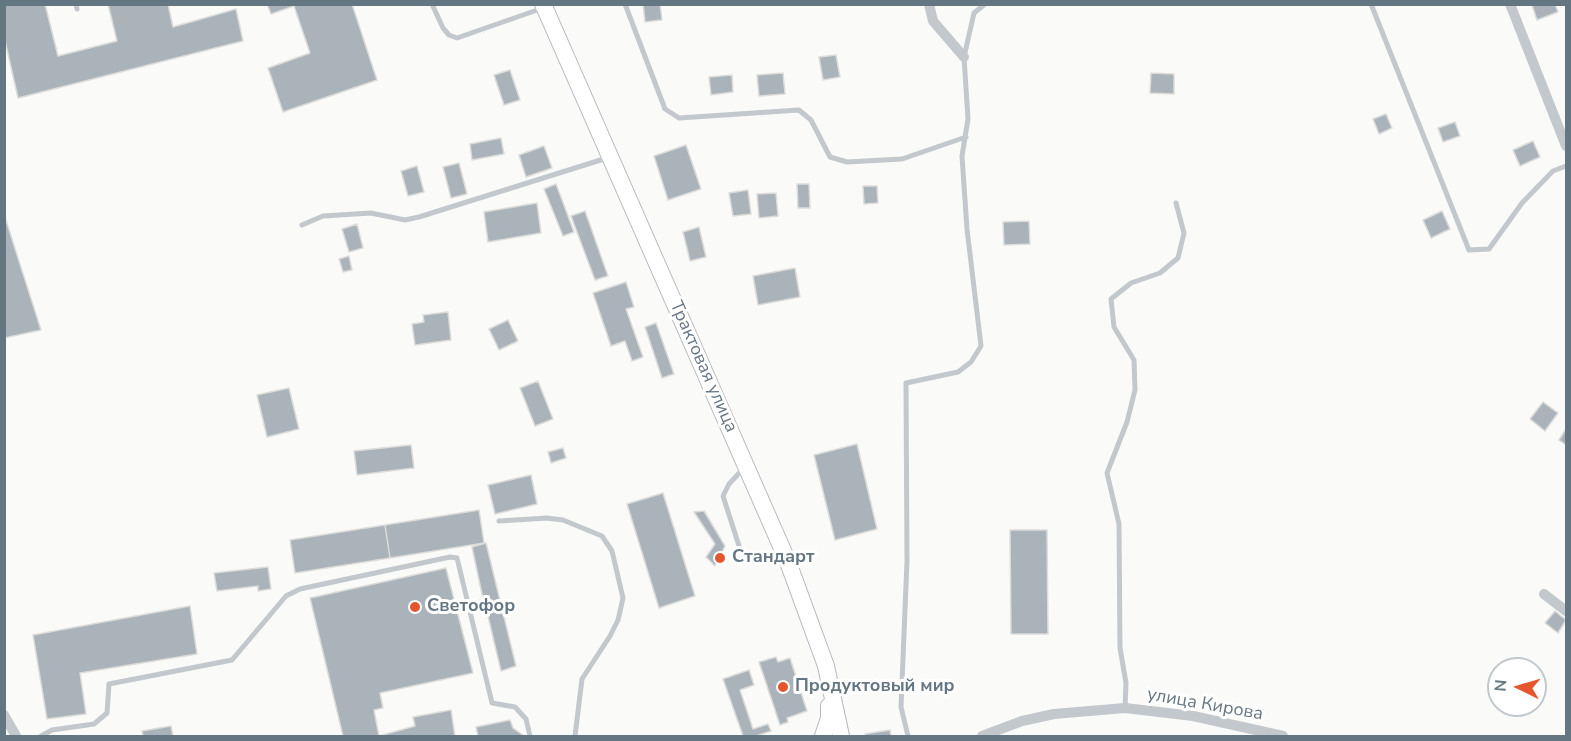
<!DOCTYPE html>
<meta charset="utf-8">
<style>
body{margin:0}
#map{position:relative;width:1571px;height:741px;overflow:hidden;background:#fafaf8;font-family:"Nunito Sans",sans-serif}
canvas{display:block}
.frame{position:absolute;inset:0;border:6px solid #657683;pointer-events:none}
.north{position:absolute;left:1487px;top:657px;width:60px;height:60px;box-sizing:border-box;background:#fff;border:2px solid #c1c8cd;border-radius:50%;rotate:275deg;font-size:16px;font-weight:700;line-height:24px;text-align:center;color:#657683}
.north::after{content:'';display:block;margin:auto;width:21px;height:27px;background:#e4572e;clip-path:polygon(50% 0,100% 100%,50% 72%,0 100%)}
</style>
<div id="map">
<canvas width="1571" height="741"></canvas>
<div class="frame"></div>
<div class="north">N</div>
</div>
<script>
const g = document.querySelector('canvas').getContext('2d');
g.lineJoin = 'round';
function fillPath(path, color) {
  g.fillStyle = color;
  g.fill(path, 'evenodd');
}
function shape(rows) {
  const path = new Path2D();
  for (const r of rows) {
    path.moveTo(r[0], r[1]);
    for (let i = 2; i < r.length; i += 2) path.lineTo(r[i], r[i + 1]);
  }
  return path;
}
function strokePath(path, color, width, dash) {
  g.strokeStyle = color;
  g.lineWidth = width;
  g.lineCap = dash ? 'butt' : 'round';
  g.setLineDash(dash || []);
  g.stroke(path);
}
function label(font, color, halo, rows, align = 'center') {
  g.font = font + ' "Nunito Sans",sans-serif';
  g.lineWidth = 6;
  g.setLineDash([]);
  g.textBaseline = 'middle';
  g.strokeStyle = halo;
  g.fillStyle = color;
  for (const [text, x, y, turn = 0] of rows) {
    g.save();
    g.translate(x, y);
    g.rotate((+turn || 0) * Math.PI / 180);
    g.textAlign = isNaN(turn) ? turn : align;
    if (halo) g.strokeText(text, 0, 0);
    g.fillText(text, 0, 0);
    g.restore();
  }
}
const building = shape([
 [4,4,45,4,58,56,117,41,108,4,168,4,173,27,236,9,243,41,18,98,4,36,4,4],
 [267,4,352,4,377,80,283,112,268,68,310,53,294,6,271,14,267,4],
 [643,4,660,4,662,20,645,22,643,4],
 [1555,4,1558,12,1537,20,1532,5,1555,4],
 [836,55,840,77,823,80,819,57,836,55],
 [510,70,520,100,504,105,494,75,510,70],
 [783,73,785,94,759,96,757,75,783,73],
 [1151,73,1174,74,1174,94,1150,93,1151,73],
 [732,75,733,92,711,95,709,77,732,75],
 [1386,114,1392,128,1379,134,1373,119,1386,114],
 [1455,122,1460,136,1443,142,1438,128,1455,122],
 [501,138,504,154,472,160,470,144,501,138],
 [1533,141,1540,157,1520,166,1513,150,1533,141],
 [686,145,701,189,668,200,654,156,686,145],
 [544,146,552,168,526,177,519,155,544,146],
 [459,163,467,194,451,198,443,167,459,163],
 [417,166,424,192,408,196,401,171,417,166],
 [556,184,574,232,563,236,544,189,556,184],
 [797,184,809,184,810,208,798,208,797,184],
 [863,186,877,186,878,203,864,204,863,186],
 [748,190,751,214,733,216,729,193,748,190],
 [776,193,778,216,759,218,757,194,776,193],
 [537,203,541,233,488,242,484,212,537,203],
 [585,211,608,276,595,280,571,216,585,211],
 [1442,211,1450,229,1431,238,1423,220,1442,211],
 [4,214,41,330,4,338,4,214],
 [1029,221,1030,244,1004,245,1003,222,1029,221],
 [357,224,363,248,349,252,342,229,357,224],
 [699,227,706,257,690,261,683,232,699,227],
 [349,256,352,270,343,272,339,259,349,256],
 [795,268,800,297,758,305,753,276,795,268],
 [626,282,634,307,626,309,643,357,632,361,625,341,611,346,593,293,626,282],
 [448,312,451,340,415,345,412,324,424,322,423,315,448,312],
 [508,320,518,341,499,350,489,329,508,320],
 [656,323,674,374,662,378,645,327,656,323],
 [538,381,553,419,535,426,520,388,538,381],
 [289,388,299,429,267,437,257,395,289,388],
 [1543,402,1558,413,1545,431,1530,419,1543,402],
 [1566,429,1566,445,1559,440,1566,429],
 [857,444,877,529,835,540,814,455,857,444],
 [411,445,414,468,357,475,354,451,411,445],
 [563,448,566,458,551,463,548,452,563,448],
 [531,475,537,504,495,514,488,485,531,475],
 [663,493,695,596,659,608,627,504,663,493],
 [479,510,484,543,390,558,385,525,479,510],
 [704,511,725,546,715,566,706,557,715,544,694,512,704,511],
 [385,525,390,558,295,573,290,540,385,525],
 [1010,530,1047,530,1048,634,1011,634,1010,530],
 [486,543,516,666,501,671,487,612,483,613,480,600,483,599,472,547,486,543],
 [268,567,271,589,258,591,258,586,217,591,214,573,268,567],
 [446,568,473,673,380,693,383,708,374,710,379,736,415,726,413,717,451,710,455,736,343,736,310,598,446,568],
 [190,606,197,654,80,673,86,714,47,719,33,635,190,606],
 [1555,611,1566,620,1558,633,1545,623,1555,611],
 [776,657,778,662,790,658,807,711,787,718,788,722,780,725,759,662,776,657],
 [749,670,754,685,740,690,753,729,768,724,771,731,756,736,743,736,723,679,749,670],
 [510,720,513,728,524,736,478,736,476,727,510,720],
 [171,726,173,736,143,736,142,731,171,726],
 [890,730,891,736,866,736,865,734,890,730]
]);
const service = shape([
 [76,4,77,9],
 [432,4,443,28,449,35,457,38,543,8],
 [625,4,665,109,679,118,799,110,811,120,830,157,847,162,902,159,966,137],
 [1371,4,1469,250,1489,249,1522,203,1553,171,1566,166],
 [302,225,323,216,371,213,405,220,419,217,607,158],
 [743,469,729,484,723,496,740,549,744,553,784,561],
 [499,521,547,518,563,520,602,536,612,551,623,598,618,620,610,636,582,679,575,736],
 [1125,708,1126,683,1120,648,1119,524,1107,473,1127,422,1135,390,1134,360,1114,327,1111,299,1131,283,1160,273,1178,258,1184,233,1176,203],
 [41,736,52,730,94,724,107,713,109,684,232,660,286,596,300,589,450,557,457,558,492,703,515,707,526,719,530,736],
 [908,736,901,707,907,561,906,383,958,372,971,362,981,346,967,229,962,156,968,119,964,57,974,13,985,4]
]);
const minor = shape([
 [929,4,933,21,964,57],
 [1510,4,1566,146],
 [1544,594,1566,611],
 [4,715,16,736],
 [982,736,1022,721,1054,714,1125,708,1193,716,1283,736]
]);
const trunk = shape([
 [543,4,788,562,826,666,841,736],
 [823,736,829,718,829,706]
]);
const markers = [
 [720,558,6,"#e4572e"],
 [415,607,6,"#e4572e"],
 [783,687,6,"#e4572e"]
];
const streetNames = [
 ["Трактовая улица",703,367,66],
 ["улица Кирова",1205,705,10]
];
const poiNames = [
 ["Стандарт",732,558],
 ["Светофор",427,607],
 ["Продуктовый мир",795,687]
];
fillPath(building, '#aab3b9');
strokePath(building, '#dcdcda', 1.5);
strokePath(trunk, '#b4b9bd', 18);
strokePath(service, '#c3c8cc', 5);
strokePath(minor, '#c3c8cc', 10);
strokePath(trunk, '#fff', 16);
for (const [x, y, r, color] of markers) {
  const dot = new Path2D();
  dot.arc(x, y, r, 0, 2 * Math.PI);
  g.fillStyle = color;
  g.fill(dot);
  strokePath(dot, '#fff', 2);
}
label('18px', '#657683', '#fff', streetNames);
label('bold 18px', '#657683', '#fff', poiNames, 'left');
</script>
